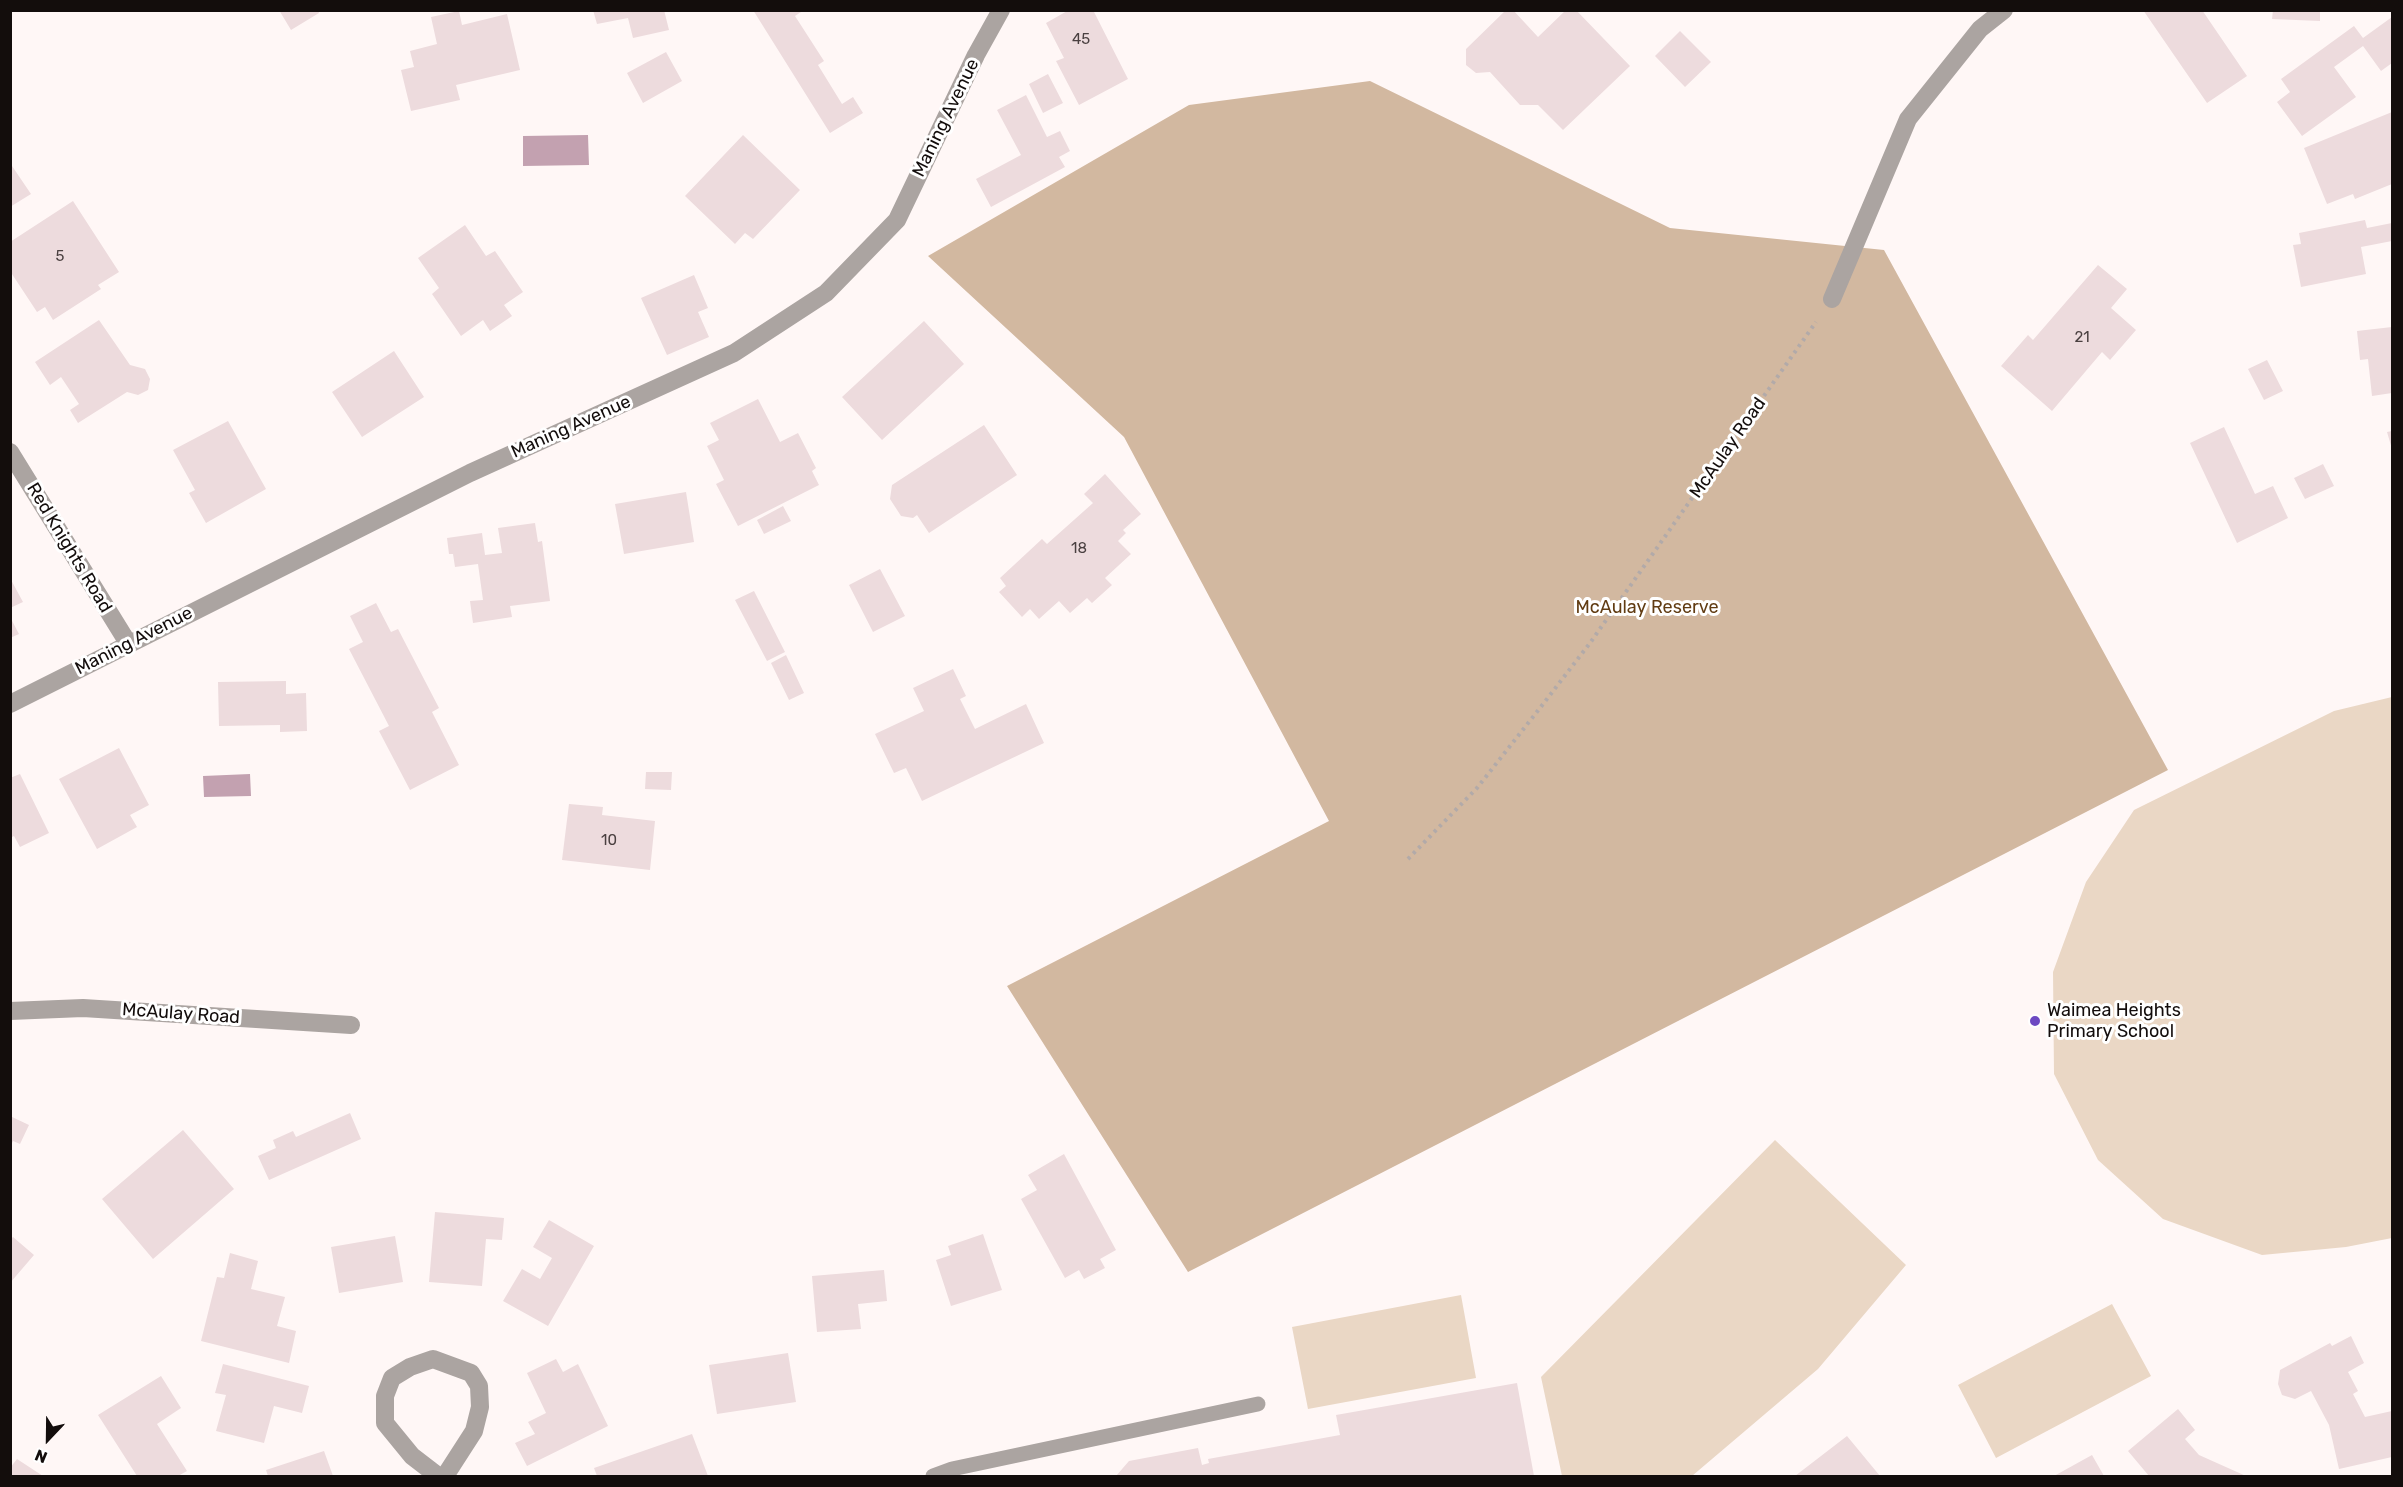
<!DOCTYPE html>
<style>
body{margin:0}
#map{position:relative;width:2403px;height:1487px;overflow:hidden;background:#fff7f6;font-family:Rubik,sans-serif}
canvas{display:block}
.frame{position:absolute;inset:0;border:12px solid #130d0c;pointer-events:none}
.north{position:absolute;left:18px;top:1409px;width:60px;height:60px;-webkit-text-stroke:4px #fff;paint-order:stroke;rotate:202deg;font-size:16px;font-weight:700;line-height:24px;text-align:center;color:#130d0c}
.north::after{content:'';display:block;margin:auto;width:21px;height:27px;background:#130d0c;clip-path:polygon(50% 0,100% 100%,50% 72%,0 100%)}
</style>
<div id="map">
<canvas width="2403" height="1487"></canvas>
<div class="frame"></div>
<div class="north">N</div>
</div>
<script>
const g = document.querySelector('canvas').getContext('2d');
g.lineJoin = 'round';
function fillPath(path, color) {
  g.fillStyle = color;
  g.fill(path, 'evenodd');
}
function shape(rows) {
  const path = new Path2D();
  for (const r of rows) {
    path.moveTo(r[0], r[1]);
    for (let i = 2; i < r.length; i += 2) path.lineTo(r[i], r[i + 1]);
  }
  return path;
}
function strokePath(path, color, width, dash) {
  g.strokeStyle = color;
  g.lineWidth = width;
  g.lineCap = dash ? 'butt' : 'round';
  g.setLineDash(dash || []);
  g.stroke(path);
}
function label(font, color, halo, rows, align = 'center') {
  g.font = font + ' Rubik,sans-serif';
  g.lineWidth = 6;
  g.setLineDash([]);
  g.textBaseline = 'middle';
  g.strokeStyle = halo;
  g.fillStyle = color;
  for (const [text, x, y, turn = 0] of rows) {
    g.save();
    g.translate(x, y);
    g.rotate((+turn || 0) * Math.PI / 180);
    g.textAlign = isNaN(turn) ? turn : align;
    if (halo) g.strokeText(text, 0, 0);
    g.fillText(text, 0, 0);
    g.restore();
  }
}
const green = shape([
 [2392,697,2392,1238,2346,1247,2262,1255,2163,1219,2098,1160,2054,1074,2053,972,2086,882,2134,810,2334,711],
 [1775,1140,1906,1265,1818,1369,1692,1476,1562,1476,1541,1377],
 [1461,1295,1476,1378,1308,1409,1292,1327],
 [2112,1304,2151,1376,1996,1458,1958,1385]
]);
const forest = shape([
 [1370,81,1670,228,1884,250,2168,770,1188,1272,1007,986,1329,821,1124,437,928,256,1189,105]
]);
const water = shape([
 [588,135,589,165,523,166,523,136],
 [250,774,251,796,204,797,203,776]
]);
const building = shape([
 [279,10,318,10,319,13,291,30],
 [593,10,664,10,669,30,633,38,628,18,597,24],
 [753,10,800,10,801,12,795,16,824,61,818,65,842,104,853,97,863,113,830,133],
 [1069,10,1093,10,1128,79,1079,105,1056,61,1064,58,1046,23],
 [1506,10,1513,10,1538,37,1566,10,1576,10,1630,66,1563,130,1538,105,1520,105,1490,72,1476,73,1466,65,1466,49],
 [2143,10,2202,10,2247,76,2207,103],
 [2273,10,2320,10,2320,21,2272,19],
 [459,11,462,25,507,14,520,70,456,85,460,100,411,111,401,70,414,67,410,51,437,44,431,17],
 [2392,17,2392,63,2381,71,2363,46,2334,67,2356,97,2302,136,2277,102,2290,92,2281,79,2354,26,2363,38],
 [1680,31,1711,62,1685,87,1655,56],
 [666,52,682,81,643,103,627,73],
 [1048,74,1063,103,1043,113,1029,84],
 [1026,95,1047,137,1060,131,1070,151,1059,157,1065,167,991,207,976,179,1021,155,997,110],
 [2392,112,2392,184,2355,199,2353,194,2327,204,2304,148],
 [743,135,800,190,753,239,745,233,735,244,685,196],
 [10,163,31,194,10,207],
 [73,201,119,272,98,285,101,289,53,320,45,307,37,312,10,271,10,242],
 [2365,220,2367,228,2392,223,2392,241,2361,247,2366,274,2301,287,2293,245,2301,244,2299,233],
 [465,225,486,256,495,251,523,292,504,305,512,316,490,331,483,320,461,336,432,294,439,288,418,258],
 [2098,265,2127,289,2111,308,2136,330,2110,360,2102,352,2052,411,2001,366,2028,335,2033,340],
 [694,275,708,308,698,312,709,337,667,355,641,298],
 [99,320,130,365,145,369,150,379,148,390,138,395,127,392,78,423,70,410,79,404,61,377,50,385,35,362],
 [924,321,964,364,882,440,842,397],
 [2392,327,2392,393,2372,396,2368,359,2360,360,2357,331],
 [394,351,424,397,362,437,332,392],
 [2267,360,2283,391,2264,400,2248,369],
 [758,399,780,442,798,433,816,468,812,471,819,485,738,526,716,484,724,480,707,446,719,440,710,423],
 [228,421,266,489,206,523,189,493,195,490,173,450],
 [984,425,1017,475,929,533,917,515,913,518,901,516,890,499,892,485],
 [2224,427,2255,494,2273,486,2288,518,2237,543,2190,443],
 [2392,431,2392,449,2387,432],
 [2323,464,2334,486,2305,499,2294,478],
 [1105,474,1141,514,1123,530,1126,533,1118,541,1131,554,1105,578,1112,585,1092,603,1087,598,1070,613,1059,601,1039,619,1030,609,1022,617,999,592,1006,586,1000,578,1042,539,1047,544,1093,503,1084,494],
 [686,492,694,542,624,554,615,504],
 [783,506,791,521,764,534,757,520],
 [535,523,538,542,542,541,550,601,510,606,512,617,473,623,470,601,483,600,478,564,455,567,453,554,449,554,447,538,482,533,485,555,502,553,498,528],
 [880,569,905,616,873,632,849,585],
 [10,578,23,602,10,608],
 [754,591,785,652,767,661,735,600],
 [376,603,391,632,398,629,439,708,432,712,459,765,410,790,379,731,389,726,349,649,363,642,350,616],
 [10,617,19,634,10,638],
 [786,655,804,693,789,700,771,663],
 [953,669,966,696,960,699,975,729,1026,704,1044,743,922,801,906,768,894,773,875,734,924,711,913,688],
 [286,681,286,694,306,693,307,731,280,732,280,725,219,726,218,682],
 [119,748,149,805,130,815,137,827,97,849,59,779],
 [646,772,672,772,671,790,645,789],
 [20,774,49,833,20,847,14,836,10,838,10,778],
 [569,804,603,807,602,815,655,821,650,870,562,860],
 [350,1113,361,1139,269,1180,258,1156,276,1148,273,1140,293,1131,296,1137],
 [10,1116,29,1125,20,1144,13,1141,10,1147],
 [183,1130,234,1189,153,1259,102,1199],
 [1064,1154,1116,1250,1100,1259,1105,1268,1084,1279,1079,1270,1065,1278,1021,1199,1037,1190,1028,1175],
 [435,1212,504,1218,502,1240,486,1239,482,1286,429,1282],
 [549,1220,594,1246,548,1326,503,1301,522,1269,540,1279,552,1258,533,1247],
 [983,1234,1002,1290,951,1306,936,1260,951,1255,948,1246],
 [395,1236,403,1282,339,1293,331,1247],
 [13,1237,34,1255,10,1283,10,1240],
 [230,1253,258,1261,251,1289,285,1297,277,1326,296,1331,289,1363,201,1341,217,1277,224,1278],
 [884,1270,887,1301,858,1304,861,1329,817,1332,812,1276],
 [2351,1336,2364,1363,2348,1372,2358,1391,2353,1394,2365,1417,2392,1411,2392,1457,2339,1469,2329,1425,2311,1391,2295,1399,2282,1395,2278,1384,2280,1370,2330,1343,2332,1346],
 [788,1353,796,1402,717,1414,709,1365],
 [556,1359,563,1372,578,1364,608,1426,527,1466,515,1443,535,1434,528,1422,546,1413,527,1373],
 [223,1364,309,1386,302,1413,274,1406,264,1443,216,1431,226,1395,215,1393],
 [161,1376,181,1408,157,1424,187,1471,178,1476,137,1476,98,1415],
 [1517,1383,1534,1476,1116,1476,1129,1461,1198,1448,1202,1465,1209,1463,1208,1459,1340,1435,1336,1415],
 [2178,1409,2195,1430,2185,1439,2199,1455,2246,1476,2149,1476,2128,1451],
 [692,1434,708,1476,597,1476,594,1468],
 [1847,1436,1880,1476,1795,1476],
 [324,1451,333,1476,268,1476,266,1470],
 [2092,1455,2104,1476,2054,1476],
 [17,1459,43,1476,10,1476,10,1468]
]);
const path = shape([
 [1408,859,1477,788,1540,708,1590,643,1816,322]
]);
const lane = shape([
 [933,1476,952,1469,1258,1404]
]);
const street = shape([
 [1832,299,1908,119,1980,29,2004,10],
 [10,452,128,643],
 [10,704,470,473,734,353,826,293,897,220,976,55,1001,10],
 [10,1011,83,1008,351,1025],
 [438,1476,412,1456,385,1423,385,1396,392,1378,410,1367,433,1359,471,1373,479,1386,480,1407,474,1431,445,1476]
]);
const markers = [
 [2035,1021,6,"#6d49c2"]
];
const numberNames = [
 ["45",1081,40],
 ["5",60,257],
 ["21",2082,338],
 ["18",1079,549],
 ["10",609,841]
];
const streetNames = [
 ["Maning Avenue",946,118,-64],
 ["Maning Avenue",571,427,-24],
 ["McAulay Road",1728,448,-55],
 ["Red Knights Road",69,548,59],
 ["Maning Avenue",134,641,-27],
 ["McAulay Road",181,1014,4]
];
const parkNames = [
 ["McAulay Reserve",1647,608]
];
const poiNames = [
 ["Waimea Heights",2047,1011],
 ["Primary School",2047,1032]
];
fillPath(green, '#ead7c5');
fillPath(forest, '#d2b8a0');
fillPath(water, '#c3a1b0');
fillPath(building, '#eddbdd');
strokePath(path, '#b2aaa9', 4, [3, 4.5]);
strokePath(lane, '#aba4a1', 15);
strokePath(street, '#aba4a1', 18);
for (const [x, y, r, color] of markers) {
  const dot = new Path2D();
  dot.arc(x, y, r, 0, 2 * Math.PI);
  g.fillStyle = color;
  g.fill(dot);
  strokePath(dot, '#fff', 2);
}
label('15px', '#4a4040', null, numberNames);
label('18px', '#130d0c', '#fff', streetNames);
label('18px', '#613c13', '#fff', parkNames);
label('18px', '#130d0c', '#fff', poiNames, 'left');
</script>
